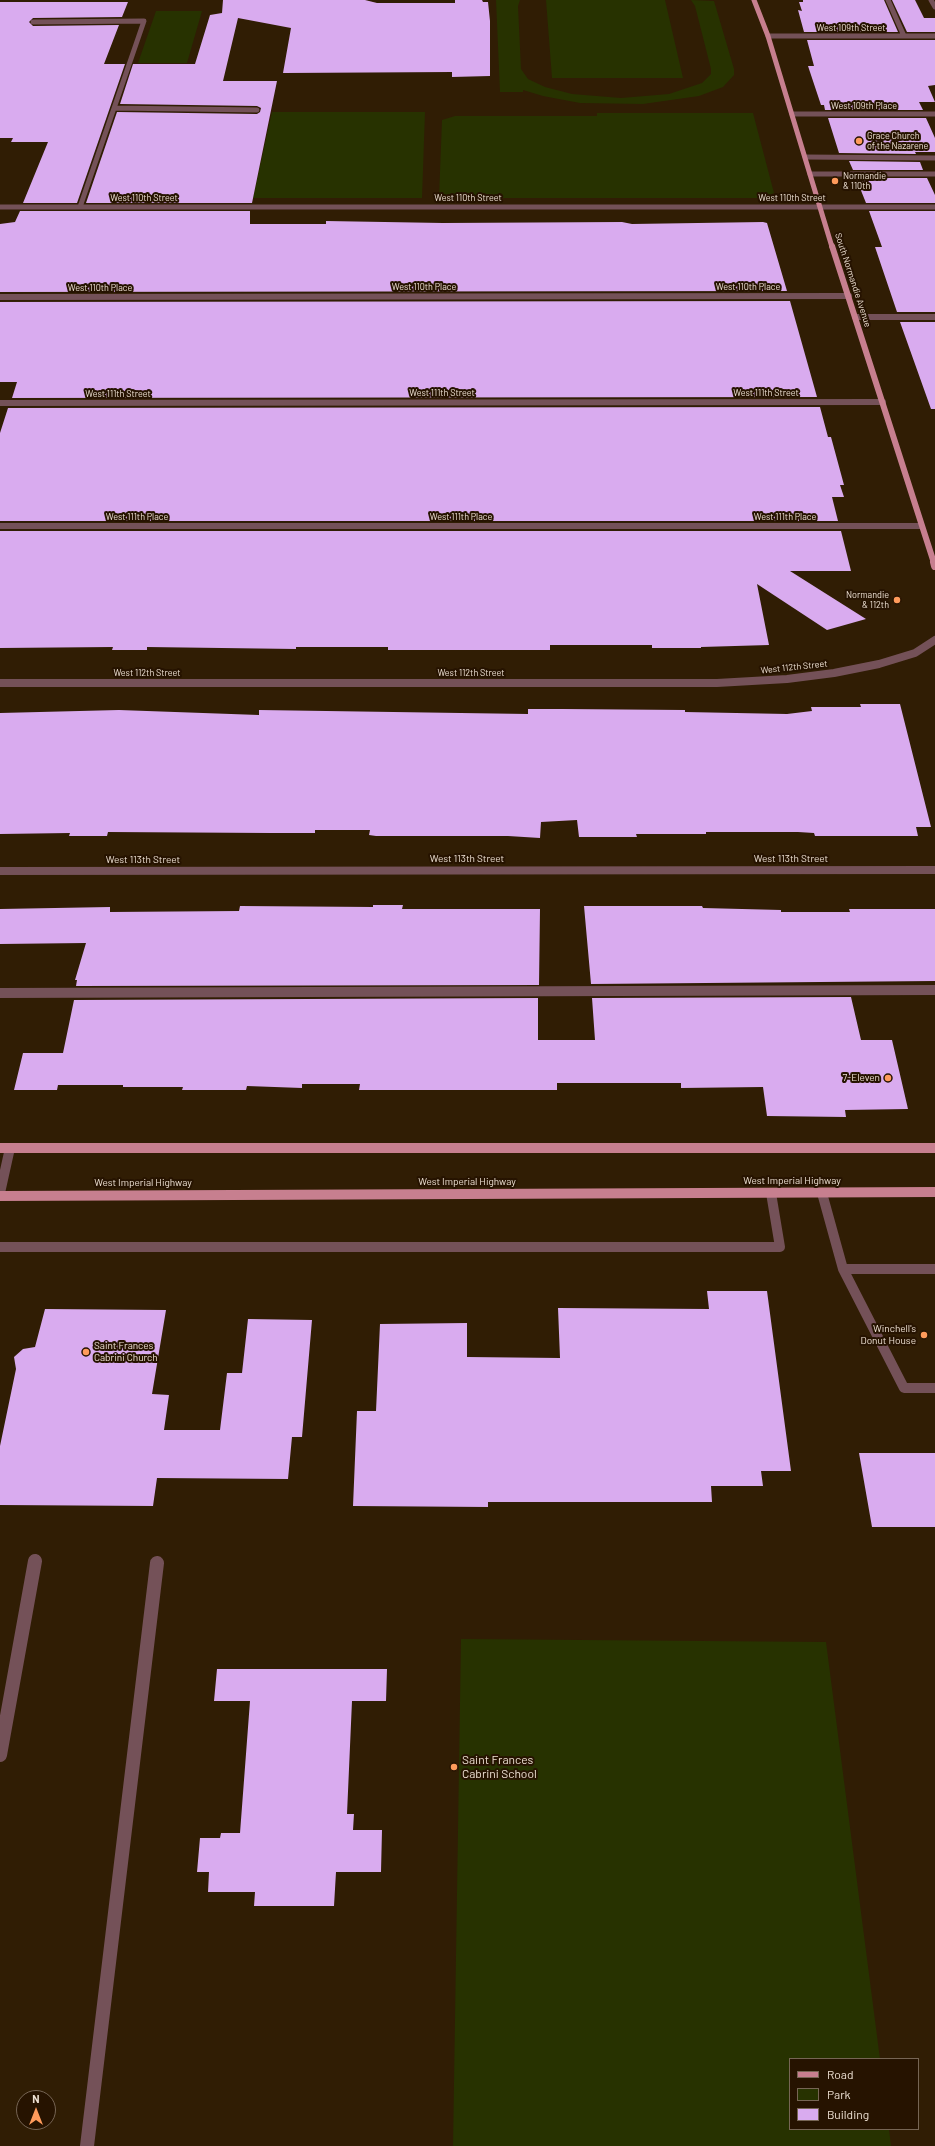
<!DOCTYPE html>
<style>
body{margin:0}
#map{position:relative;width:935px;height:2146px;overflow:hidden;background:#301d04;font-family:Barlow,sans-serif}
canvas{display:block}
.legend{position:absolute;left:789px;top:2058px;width:130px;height:72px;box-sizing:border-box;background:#261300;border:1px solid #766554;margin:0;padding:5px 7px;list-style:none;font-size:12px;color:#ede0d2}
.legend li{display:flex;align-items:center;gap:8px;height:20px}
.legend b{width:20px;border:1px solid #766554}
.north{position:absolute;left:16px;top:2090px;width:40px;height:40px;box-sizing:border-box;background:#261300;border:1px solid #766554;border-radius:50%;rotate:0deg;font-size:11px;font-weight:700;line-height:16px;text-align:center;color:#ede0d2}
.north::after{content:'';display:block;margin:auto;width:14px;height:18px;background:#ff9b5b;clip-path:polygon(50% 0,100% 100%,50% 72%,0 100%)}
</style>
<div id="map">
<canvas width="935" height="2146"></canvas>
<ul class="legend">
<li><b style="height:5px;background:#c77f8f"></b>Road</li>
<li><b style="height:11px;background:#273200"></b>Park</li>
<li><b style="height:11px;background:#d9abef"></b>Building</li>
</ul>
<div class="north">N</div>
</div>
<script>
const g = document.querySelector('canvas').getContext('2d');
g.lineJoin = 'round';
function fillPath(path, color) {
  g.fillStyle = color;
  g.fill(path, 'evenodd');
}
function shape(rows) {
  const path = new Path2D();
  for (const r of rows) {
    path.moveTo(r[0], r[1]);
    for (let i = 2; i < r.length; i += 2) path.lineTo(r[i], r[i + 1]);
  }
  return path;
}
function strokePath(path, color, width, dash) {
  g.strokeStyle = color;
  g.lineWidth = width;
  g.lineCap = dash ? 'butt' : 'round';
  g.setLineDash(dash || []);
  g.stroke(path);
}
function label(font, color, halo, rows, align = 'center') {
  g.font = font + ' Barlow,sans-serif';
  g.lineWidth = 4;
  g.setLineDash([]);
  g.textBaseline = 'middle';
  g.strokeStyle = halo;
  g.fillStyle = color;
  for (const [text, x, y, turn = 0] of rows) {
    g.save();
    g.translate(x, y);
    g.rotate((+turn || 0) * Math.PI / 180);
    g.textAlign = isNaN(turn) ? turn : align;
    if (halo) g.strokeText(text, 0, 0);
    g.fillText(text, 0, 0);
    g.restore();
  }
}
const green = shape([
 [496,0,520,0,518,6,521,69,528,79,545,87,572,94,621,98,669,94,702,83,711,74,711,69,695,6,691,0,714,1,734,69,734,75,723,87,699,96,643,104,580,103,543,96,523,90,523,92,500,92],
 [546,0,665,0,683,78,552,78],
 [156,11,202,11,187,63,138,63],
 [272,112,425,112,422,198,253,198],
 [597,113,753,113,774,193,761,198,439,198,442,120,455,116,597,116],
 [461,1639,826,1642,880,2059,790,2059,790,2129,889,2129,891,2146,453,2146]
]);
const building = shape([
 [223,0,365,0,377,3,455,3,455,0,482,0,483,2,488,2,490,21,490,76,452,77,452,72,283,73,291,28,238,18,223,81,277,81,252,203,86,203,117,112,257,114,260,112,261,108,257,106,120,104,133,64,195,64,210,15,222,13],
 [803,0,884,0,898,32,804,32,798,10,802,11,799,2,803,2],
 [892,0,915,0,924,18,935,18,935,32,907,32],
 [0,2,128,2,122,17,33,18,29,22,33,26,119,25,104,64,125,64,77,203,23,203,48,142,11,142,13,138,0,138],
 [807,40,935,40,935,85,928,86,935,102,919,102,923,110,825,110,824,105,821,105,808,66,814,66],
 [828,118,926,118,935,138,935,152,915,152,916,154,839,153],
 [849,161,920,162,923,170,853,170],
 [856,178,927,178,935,195,935,203,866,203],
 [20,211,250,211,250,224,326,224,326,221,443,223,622,222,632,224,763,222,767,223,787,291,0,292,0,224,15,222],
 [869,211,935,211,935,312,897,312,875,247,882,247],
 [790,301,817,397,12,398,17,382,0,382,0,302],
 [900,322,935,322,935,409,931,409],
 [820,407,828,437,831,437,844,485,840,485,844,497,832,497,838,521,0,521,0,433,8,408],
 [0,531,841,531,851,571,790,571,866,619,827,630,757,584,769,645,701,647,701,648,652,648,652,645,550,645,550,650,388,650,388,647,296,647,296,649,147,647,147,650,112,650,113,647,0,648],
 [860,704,900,704,931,827,916,827,918,836,815,836,814,833,798,832,706,832,706,834,636,834,637,837,579,837,577,820,541,822,540,838,508,836,376,836,369,835,370,830,315,830,315,833,270,833,108,832,107,836,69,836,70,833,0,834,0,713,119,710,259,715,259,710,528,714,528,709,563,709,685,710,685,712,787,714,812,711,811,707,861,707],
 [373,905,403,905,402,909,540,909,539,985,76,986,77,980,75,980,86,943,0,944,0,909,110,907,110,912,239,911,240,906,373,907],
 [584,906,702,906,703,908,781,910,781,912,850,912,849,909,935,909,935,981,591,984],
 [851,997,861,1040,892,1040,908,1109,845,1110,846,1117,767,1116,763,1087,681,1088,681,1083,557,1083,557,1090,359,1090,360,1084,302,1084,302,1088,247,1086,246,1090,182,1090,183,1087,123,1087,123,1085,58,1085,57,1090,14,1090,23,1053,63,1053,74,1000,538,998,538,1040,595,1040,592,998],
 [707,1291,767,1291,791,1471,761,1471,763,1486,711,1486,712,1502,488,1502,488,1507,353,1506,357,1411,376,1411,380,1324,467,1323,467,1357,560,1358,558,1308,709,1309],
 [45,1309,166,1310,152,1394,169,1395,164,1430,220,1430,227,1373,242,1373,248,1319,312,1320,302,1437,292,1437,288,1479,157,1478,153,1506,0,1505,0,1446,16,1369,14,1357,23,1349,35,1347],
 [859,1453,935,1453,935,1527,872,1527],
 [217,1669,387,1669,386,1701,352,1701,347,1814,354,1814,353,1830,382,1830,381,1872,336,1872,334,1906,254,1906,255,1892,208,1892,209,1872,197,1872,200,1838,220,1838,221,1833,240,1833,250,1701,214,1701]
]);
const minorFar4 = shape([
 [888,0,904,36],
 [931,0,935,7],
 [33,22,144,21,80,207],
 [768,36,935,36],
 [114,108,257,110],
 [792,114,935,114],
 [805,157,935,158],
 [810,174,935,174],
 [0,207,935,207]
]);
const minorFar3 = shape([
 [0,297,849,296],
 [855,317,935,317],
 [0,403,883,402],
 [0,526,921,526]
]);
const minorFar2 = shape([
 [0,683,717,683,787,679,834,673,879,664,915,653,935,640],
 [0,871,935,870]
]);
const minorFar1 = shape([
 [0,993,935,990],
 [0,1193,10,1148],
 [822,1193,843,1269,904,1388,935,1388],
 [0,1247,780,1247,771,1193],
 [843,1269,935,1269]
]);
const minor = shape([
 [0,1755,35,1561],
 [87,2146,157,1563]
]);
const majorFar3 = shape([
 [754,0,768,36,832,247]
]);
const majorFar2 = shape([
 [832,246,934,563]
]);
const majorFar1 = shape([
 [934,562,935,566]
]);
const major = shape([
 [0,1148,935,1148],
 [0,1196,935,1192]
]);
const markers = [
 [859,141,4,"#ff9b5b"],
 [835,181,4,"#ff9b5b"],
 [897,600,4,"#ff9b5b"],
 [888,1078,4,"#ff9b5b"],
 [924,1335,4,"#ff9b5b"],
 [86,1352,4,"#ff9b5b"],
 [454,1767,4,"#ff9b5b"]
];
const farStreetnames = [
 ["West 109th Street",851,28],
 ["West 109th Place",864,106],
 ["West 110th Street",144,198],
 ["West 110th Street",468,198],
 ["West 110th Street",792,198],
 ["South Normandie Avenue",853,280,72],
 ["West 110th Place",424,287],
 ["West 110th Place",748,287],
 ["West 110th Place",100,288],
 ["West 111th Street",442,393],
 ["West 111th Street",766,393],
 ["West 111th Street",118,394],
 ["West 111th Place",137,517],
 ["West 111th Place",461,517],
 ["West 111th Place",785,517],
 ["West 112th Street",794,667,-6],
 ["West 112th Street",147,673],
 ["West 112th Street",471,673]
];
const farPoinames = [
 ["Grace Church",867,136],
 ["of the Nazarene",867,146],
 ["Normandie",843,176],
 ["& 110th",843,186],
 ["Normandie",889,595,"right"],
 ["& 112th",889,605,"right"]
];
const streetNames = [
 ["West 113th Street",467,859],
 ["West 113th Street",791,859],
 ["West 113th Street",143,860],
 ["West Imperial Highway",792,1181],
 ["West Imperial Highway",467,1182],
 ["West Imperial Highway",143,1183]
];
const poiNames = [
 ["7-Eleven",880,1078],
 ["Winchell's",916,1329],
 ["Donut House",916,1341],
 ["Saint Frances",94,1346,"left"],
 ["Cabrini Church",94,1358,"left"]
];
const nearPoinames = [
 ["Saint Frances",462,1760],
 ["Cabrini School",462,1774]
];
fillPath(green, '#273200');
fillPath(building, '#d9abef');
strokePath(minorFar4, '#745158', 5);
strokePath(minorFar3, '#745158', 6);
strokePath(minorFar2, '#745158', 8);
strokePath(minorFar1, '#745158', 10);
strokePath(minor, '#745158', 14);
strokePath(majorFar3, '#c77f8f', 5);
strokePath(majorFar2, '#c77f8f', 6);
strokePath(majorFar1, '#c77f8f', 8);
strokePath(major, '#c77f8f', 10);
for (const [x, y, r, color] of markers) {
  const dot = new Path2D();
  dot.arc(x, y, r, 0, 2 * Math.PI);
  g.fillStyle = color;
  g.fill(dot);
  strokePath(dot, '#261300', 1.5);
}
label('9px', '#ede0d2', '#261300', farStreetnames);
label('9px', '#ede0d2', '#261300', farPoinames, 'left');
label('10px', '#ede0d2', '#261300', streetNames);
label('10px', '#ede0d2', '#261300', poiNames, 'right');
label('12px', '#ede0d2', '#261300', nearPoinames, 'left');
</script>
